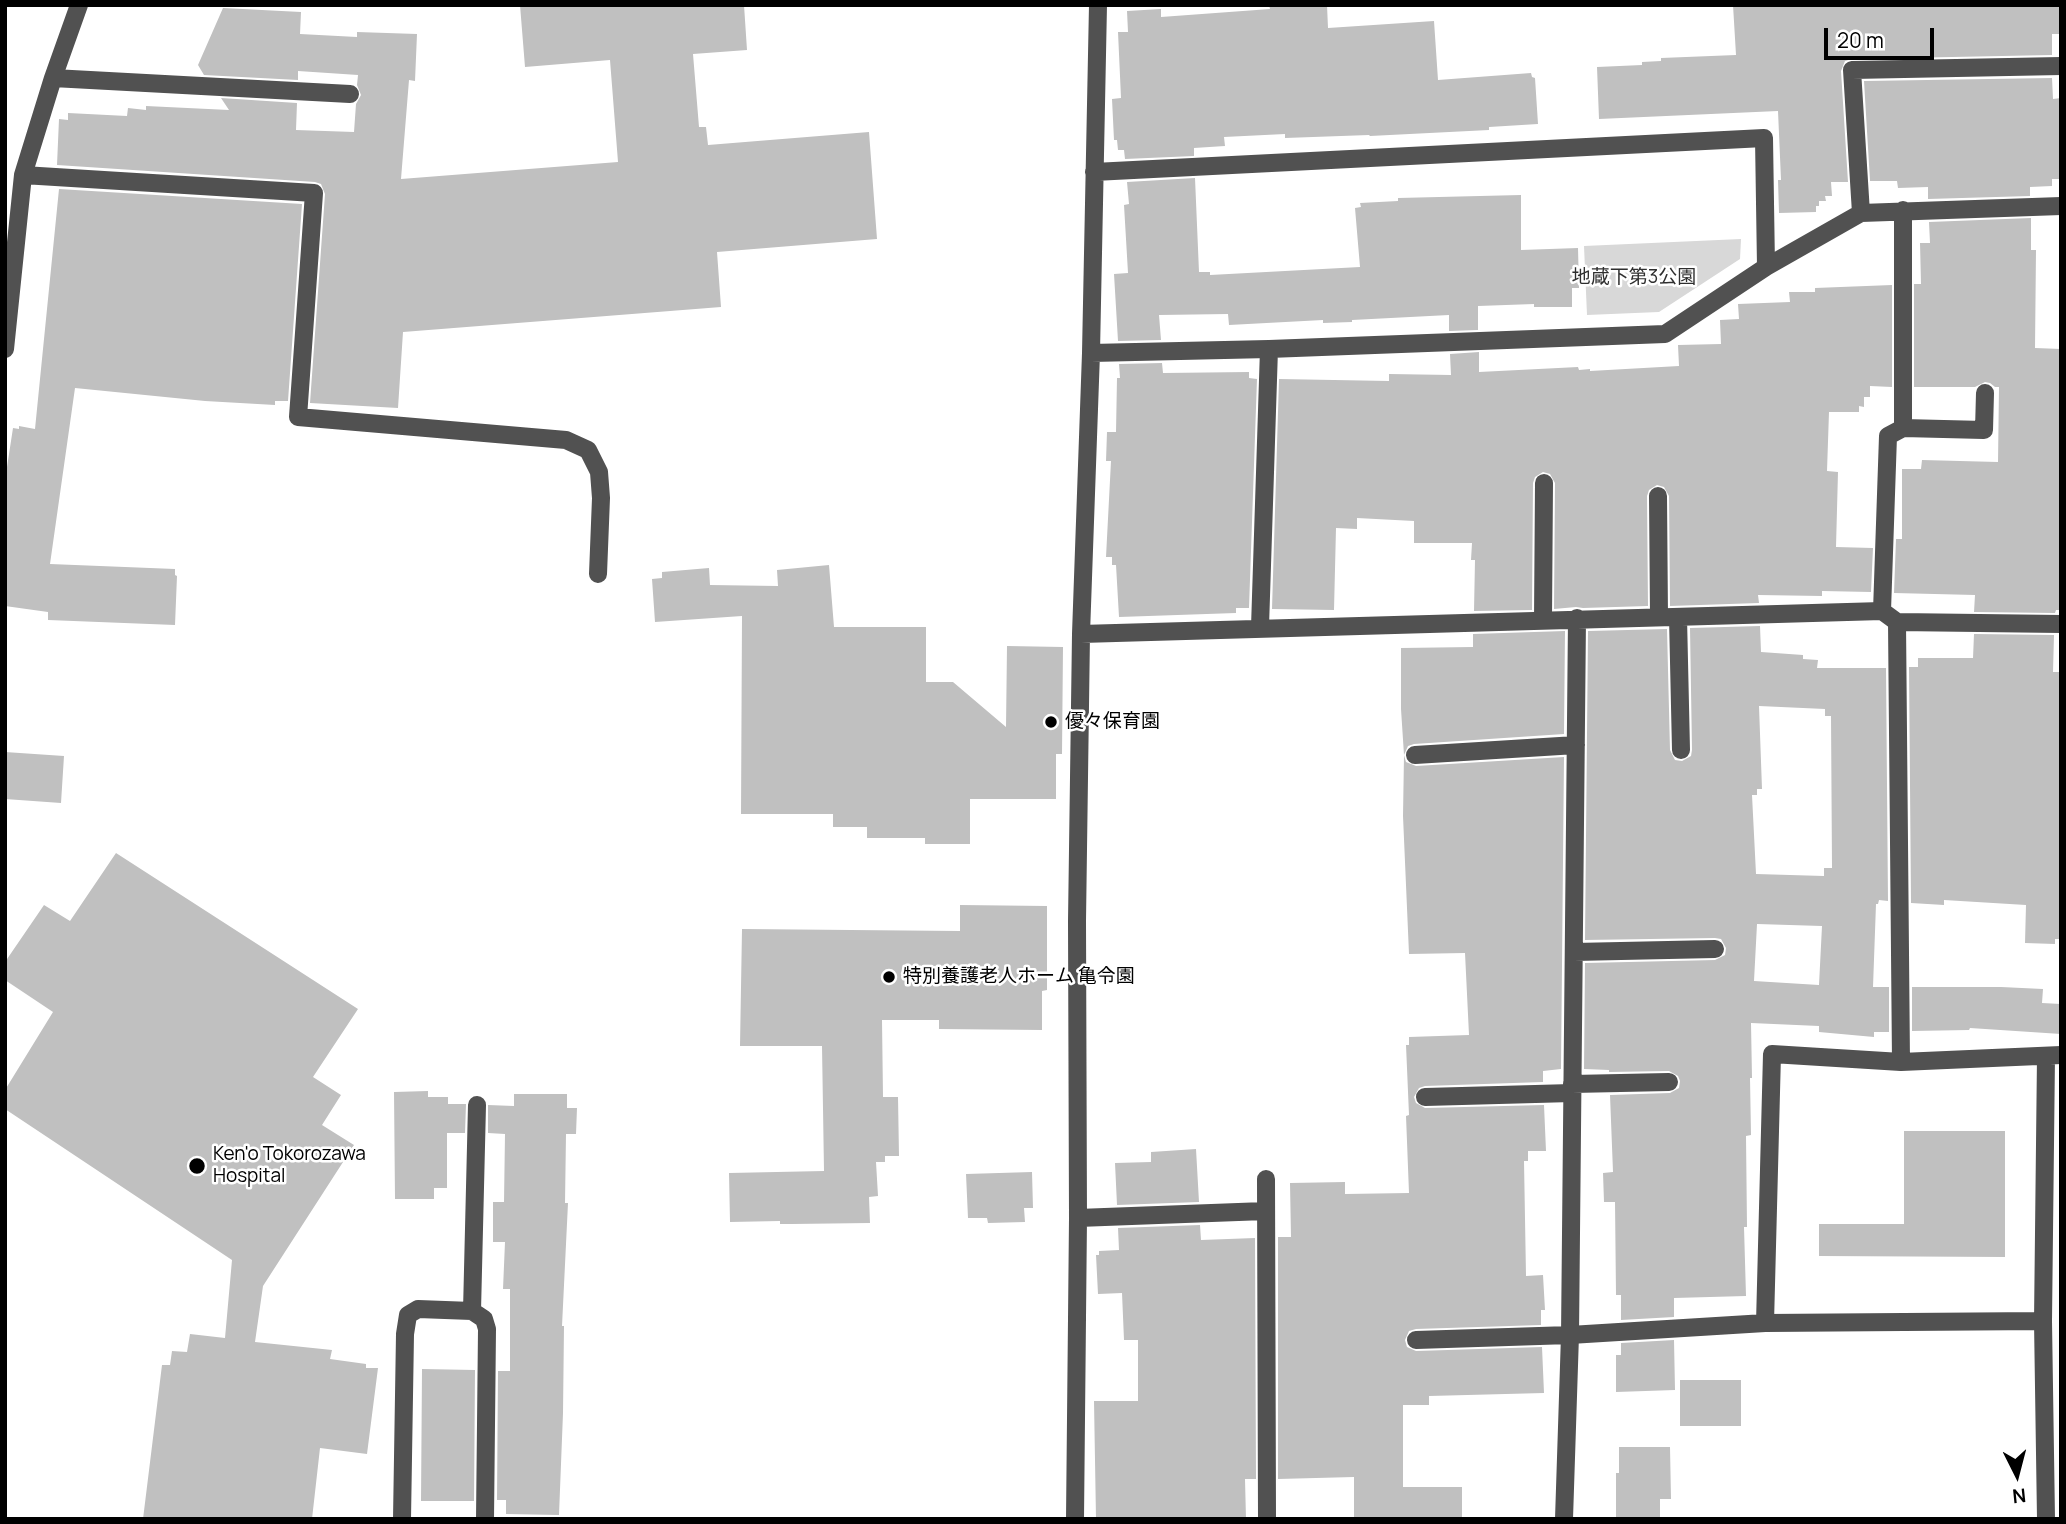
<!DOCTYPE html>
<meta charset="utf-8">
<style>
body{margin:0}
#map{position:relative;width:2066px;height:1524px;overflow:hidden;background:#fff;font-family:Manrope,sans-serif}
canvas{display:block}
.frame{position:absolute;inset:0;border:7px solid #000;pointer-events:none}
.north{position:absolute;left:1982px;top:1440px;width:70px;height:70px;-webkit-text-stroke:5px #fff;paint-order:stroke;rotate:174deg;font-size:19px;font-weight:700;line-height:28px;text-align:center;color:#000}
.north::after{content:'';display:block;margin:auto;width:24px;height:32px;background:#000;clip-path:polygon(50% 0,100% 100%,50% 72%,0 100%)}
.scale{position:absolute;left:1824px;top:28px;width:110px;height:32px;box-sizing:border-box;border:4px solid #000;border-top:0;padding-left:9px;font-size:21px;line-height:24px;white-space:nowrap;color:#000;-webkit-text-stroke:5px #fff;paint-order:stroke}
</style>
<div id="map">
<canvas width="2066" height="1524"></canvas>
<div class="frame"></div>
<div class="north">N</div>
<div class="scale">20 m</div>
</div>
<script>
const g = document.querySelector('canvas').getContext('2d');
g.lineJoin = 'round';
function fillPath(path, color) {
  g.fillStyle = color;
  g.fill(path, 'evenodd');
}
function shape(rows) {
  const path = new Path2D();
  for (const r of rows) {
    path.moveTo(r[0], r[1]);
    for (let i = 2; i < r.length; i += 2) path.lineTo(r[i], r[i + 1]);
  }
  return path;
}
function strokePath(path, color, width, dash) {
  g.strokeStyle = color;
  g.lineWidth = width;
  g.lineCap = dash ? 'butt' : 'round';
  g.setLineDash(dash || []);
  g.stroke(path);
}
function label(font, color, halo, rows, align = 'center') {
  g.font = font + ' Manrope,"Noto Sans JP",sans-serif';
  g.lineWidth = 5;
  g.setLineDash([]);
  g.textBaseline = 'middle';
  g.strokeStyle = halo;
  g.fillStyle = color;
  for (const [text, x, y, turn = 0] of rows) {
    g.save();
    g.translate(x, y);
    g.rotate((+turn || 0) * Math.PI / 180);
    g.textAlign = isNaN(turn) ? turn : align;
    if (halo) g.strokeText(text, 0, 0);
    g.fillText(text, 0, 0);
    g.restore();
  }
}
const green = shape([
 [1741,239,1740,259,1659,312,1587,315,1584,246]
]);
const building = shape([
 [520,5,744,5,747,50,693,54,699,127,706,127,708,145,869,132,877,239,717,252,721,307,403,332,398,408,310,403,325,194,321,184,315,182,57,165,59,119,68,120,68,113,127,116,128,108,146,110,146,106,229,110,221,98,297,103,296,130,354,132,356,104,361,95,357,85,358,75,298,71,298,80,204,75,198,65,223,8,301,12,300,34,357,37,357,32,417,34,415,81,409,80,401,179,618,162,610,60,525,67],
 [1269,5,1327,5,1328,28,1434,21,1438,80,1531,73,1532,77,1535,78,1538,124,1489,127,1489,130,1370,136,1369,135,1285,138,1285,134,1224,137,1225,146,1194,148,1194,156,1125,159,1124,150,1118,150,1117,140,1114,140,1112,99,1121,98,1118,32,1128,32,1127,11,1161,9,1161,17,1270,9],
 [1733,5,2061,5,2061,34,2052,34,2052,55,1852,59,1845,61,1841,71,1848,182,1831,182,1832,196,1825,196,1826,201,1819,201,1819,206,1816,206,1816,212,1779,213,1778,180,1781,180,1778,111,1599,119,1597,67,1642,65,1642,62,1661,61,1661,58,1736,55],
 [2052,78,2053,99,2061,98,2061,179,2052,179,2052,186,2030,187,2030,196,1928,199,1928,187,1898,188,1897,181,1870,181,1864,81],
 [1195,178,1199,272,1210,272,1210,275,1360,267,1355,208,1361,207,1360,203,1398,201,1398,198,1521,195,1521,250,1578,248,1579,288,1572,288,1572,307,1534,307,1534,304,1478,306,1478,330,1449,331,1449,315,1352,320,1352,322,1323,323,1323,320,1229,325,1228,314,1159,315,1161,340,1118,341,1114,274,1128,273,1124,205,1129,204,1127,182],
 [59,189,302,204,288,401,275,401,275,405,205,401,75,388,50,564,175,569,175,575,177,576,175,625,48,620,48,612,5,606,5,480,13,428,19,429,19,426,35,429],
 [2031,218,2031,250,2036,250,2035,348,2061,349,2061,610,2056,610,2055,613,1974,612,1975,595,1894,593,1896,539,1902,539,1902,469,1921,469,1922,460,1998,462,1999,387,1995,387,1990,383,1985,382,1975,387,1914,387,1914,284,1921,284,1920,243,1930,243,1929,222],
 [1892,285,1892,387,1870,386,1870,397,1864,397,1864,407,1859,406,1859,412,1829,412,1827,471,1838,472,1836,547,1873,548,1871,592,1822,591,1822,596,1758,595,1759,603,1670,606,1669,496,1664,487,1657,485,1649,490,1647,496,1648,606,1583,608,1576,607,1554,609,1555,483,1550,474,1543,472,1535,477,1533,483,1532,610,1474,611,1475,560,1471,560,1472,543,1414,543,1414,521,1357,518,1357,529,1336,528,1334,610,1272,609,1279,379,1389,381,1389,374,1451,375,1450,354,1479,352,1479,372,1578,367,1579,370,1590,369,1590,371,1679,366,1678,345,1721,344,1720,320,1739,319,1738,304,1790,302,1789,292,1815,292,1815,288],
 [1162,363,1163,373,1249,372,1249,378,1257,379,1249,608,1236,608,1236,613,1119,617,1116,565,1112,565,1112,557,1106,557,1111,461,1106,461,1107,432,1116,432,1117,378,1120,378,1119,364],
 [829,565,834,627,926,627,926,682,953,682,1006,727,1007,646,1063,647,1062,754,1056,754,1056,799,970,799,970,844,925,844,925,838,867,838,867,827,833,827,833,814,741,814,742,616,655,622,652,579,662,578,662,572,709,568,710,585,778,586,777,570],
 [1760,626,1761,652,1803,655,1803,659,1818,660,1817,668,1886,668,1888,901,1879,900,1878,904,1876,904,1873,987,1889,987,1889,1032,1874,1032,1874,1037,1819,1032,1819,1026,1751,1023,1752,1078,1750,1078,1751,1135,1746,1136,1747,1227,1744,1227,1746,1296,1674,1298,1674,1317,1621,1320,1621,1295,1616,1295,1615,1202,1604,1202,1603,1173,1613,1172,1610,1095,1670,1093,1679,1088,1680,1081,1678,1076,1669,1071,1609,1072,1609,1070,1584,1069,1585,963,1715,960,1725,955,1726,948,1721,939,1715,938,1585,940,1588,631,1667,629,1670,750,1675,760,1682,761,1691,756,1692,750,1690,628],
 [1759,706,1825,709,1825,716,1831,716,1832,868,1824,868,1824,876,1756,874,1752,795,1757,795,1757,789,1762,789],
 [1757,924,1822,926,1819,985,1754,981],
 [1565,631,1564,734,1414,744,1408,746,1404,755,1401,709,1401,648,1473,647,1473,634],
 [1974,634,2054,635,2053,672,2061,672,2061,939,2055,939,2055,944,2025,943,2026,905,1944,900,1944,905,1911,903,1909,667,1918,667,1918,658,1973,658],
 [5,752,64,756,61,803,5,799],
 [1404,755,1406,762,1416,766,1564,757,1561,1069,1543,1071,1543,1082,1425,1086,1419,1088,1414,1097,1416,1103,1425,1108,1544,1105,1546,1151,1528,1151,1528,1161,1524,1161,1526,1276,1543,1275,1545,1310,1541,1310,1541,1325,1416,1329,1409,1331,1405,1340,1407,1347,1416,1351,1542,1347,1544,1393,1429,1396,1429,1405,1403,1405,1403,1487,1462,1487,1462,1519,1354,1519,1354,1477,1278,1479,1278,1237,1291,1237,1290,1183,1345,1182,1345,1194,1409,1193,1406,1116,1409,1115,1406,1045,1409,1045,1409,1037,1469,1035,1465,953,1409,954,1403,816],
 [116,853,358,1009,313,1077,341,1095,322,1125,354,1145,263,1286,255,1342,332,1350,330,1359,366,1364,366,1368,378,1368,367,1454,320,1448,312,1519,143,1519,162,1365,170,1365,172,1351,187,1352,190,1334,225,1338,232,1260,5,1109,5,1090,53,1012,5,980,5,962,44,905,70,921],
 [960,905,1047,906,1047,990,1042,991,1042,1030,939,1029,939,1020,882,1020,883,1097,898,1097,899,1156,885,1156,885,1162,876,1162,878,1196,869,1197,870,1223,792,1224,780,1224,780,1221,730,1222,729,1173,824,1171,822,1046,740,1046,742,929,960,931],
 [1912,987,2001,987,2043,989,2042,1003,2061,1004,2061,1034,1970,1028,1969,1030,1912,1031],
 [428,1091,428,1097,448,1097,448,1104,466,1104,465,1133,447,1133,447,1188,434,1188,434,1199,395,1199,394,1092],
 [514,1094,567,1094,567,1108,577,1108,576,1134,566,1134,565,1203,568,1203,562,1326,564,1326,563,1413,559,1515,506,1514,506,1500,497,1500,498,1371,510,1371,510,1289,503,1289,505,1242,493,1242,493,1202,504,1202,505,1134,488,1133,488,1105,514,1106],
 [1904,1131,2005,1131,2005,1257,1819,1256,1819,1224,1904,1224],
 [1196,1149,1199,1202,1117,1205,1115,1163,1151,1162,1151,1152],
 [1032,1172,1033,1208,1024,1208,1025,1222,988,1223,987,1218,968,1218,966,1174],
 [1200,1225,1201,1240,1255,1238,1256,1479,1245,1479,1246,1519,1096,1519,1094,1401,1138,1401,1138,1340,1124,1340,1122,1293,1098,1294,1096,1255,1099,1255,1099,1251,1119,1250,1118,1228],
 [1674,1340,1675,1390,1616,1392,1616,1355,1621,1355,1621,1343],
 [422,1369,475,1370,474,1501,421,1501],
 [1680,1380,1741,1380,1741,1426,1680,1426],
 [1619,1447,1670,1447,1671,1499,1660,1499,1660,1519,1616,1519,1616,1473,1619,1473]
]);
const minor = shape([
 [53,78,350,94],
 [1094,172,1764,138,1766,267],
 [23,175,314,193,298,417,566,440,588,450,599,472,601,498,598,574],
 [1861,213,1852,70,2061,66],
 [5,349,23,175,53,78,79,5],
 [1091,353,1269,349,1665,334,1766,267,1861,213,2061,206],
 [1903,428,1984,430,1985,393],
 [1658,496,1659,617],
 [1882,611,1888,436,1903,428,1903,210],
 [1678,617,1681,750],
 [1543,619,1544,483],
 [1897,622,1901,1062],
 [1260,627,1269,349],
 [1081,634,1882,611,1897,622,2061,624],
 [1415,755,1576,745],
 [1574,952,1715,949],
 [1572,1084,1669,1082],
 [1425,1097,1572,1093],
 [477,1105,472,1311,484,1319,487,1329,485,1519],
 [1266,1179,1267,1519],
 [1078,1218,1265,1211],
 [1765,1323,1772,1054,1901,1062,2061,1055],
 [1416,1340,1570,1335,1765,1323,2043,1321],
 [402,1519,405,1334,408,1315,418,1309,472,1311],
 [1075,1519,1078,1218,1077,921,1081,634,1091,353,1098,5],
 [1564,1519,1570,1335,1577,618],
 [2046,1519,2043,1321,2046,1056]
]);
const markers = [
 [1051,722,7,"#000"],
 [889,977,7,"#000"],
 [197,1166,9,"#000"]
];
const parkNames = [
 ["地蔵下第3公園",1634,278]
];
const poiNames = [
 ["優々保育園",1065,722],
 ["特別養護老人ホーム 亀令園",903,977],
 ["Ken'o Tokorozawa",213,1155],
 ["Hospital",213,1177]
];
fillPath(green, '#d8d8d8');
fillPath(building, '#c0c0c0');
strokePath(minor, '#515151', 18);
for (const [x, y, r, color] of markers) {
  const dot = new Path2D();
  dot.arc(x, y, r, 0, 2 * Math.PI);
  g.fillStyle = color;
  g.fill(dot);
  strokePath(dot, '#fff', 2.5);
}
label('19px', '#2f2f2f', '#fff', parkNames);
label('19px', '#000', '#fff', poiNames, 'left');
</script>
